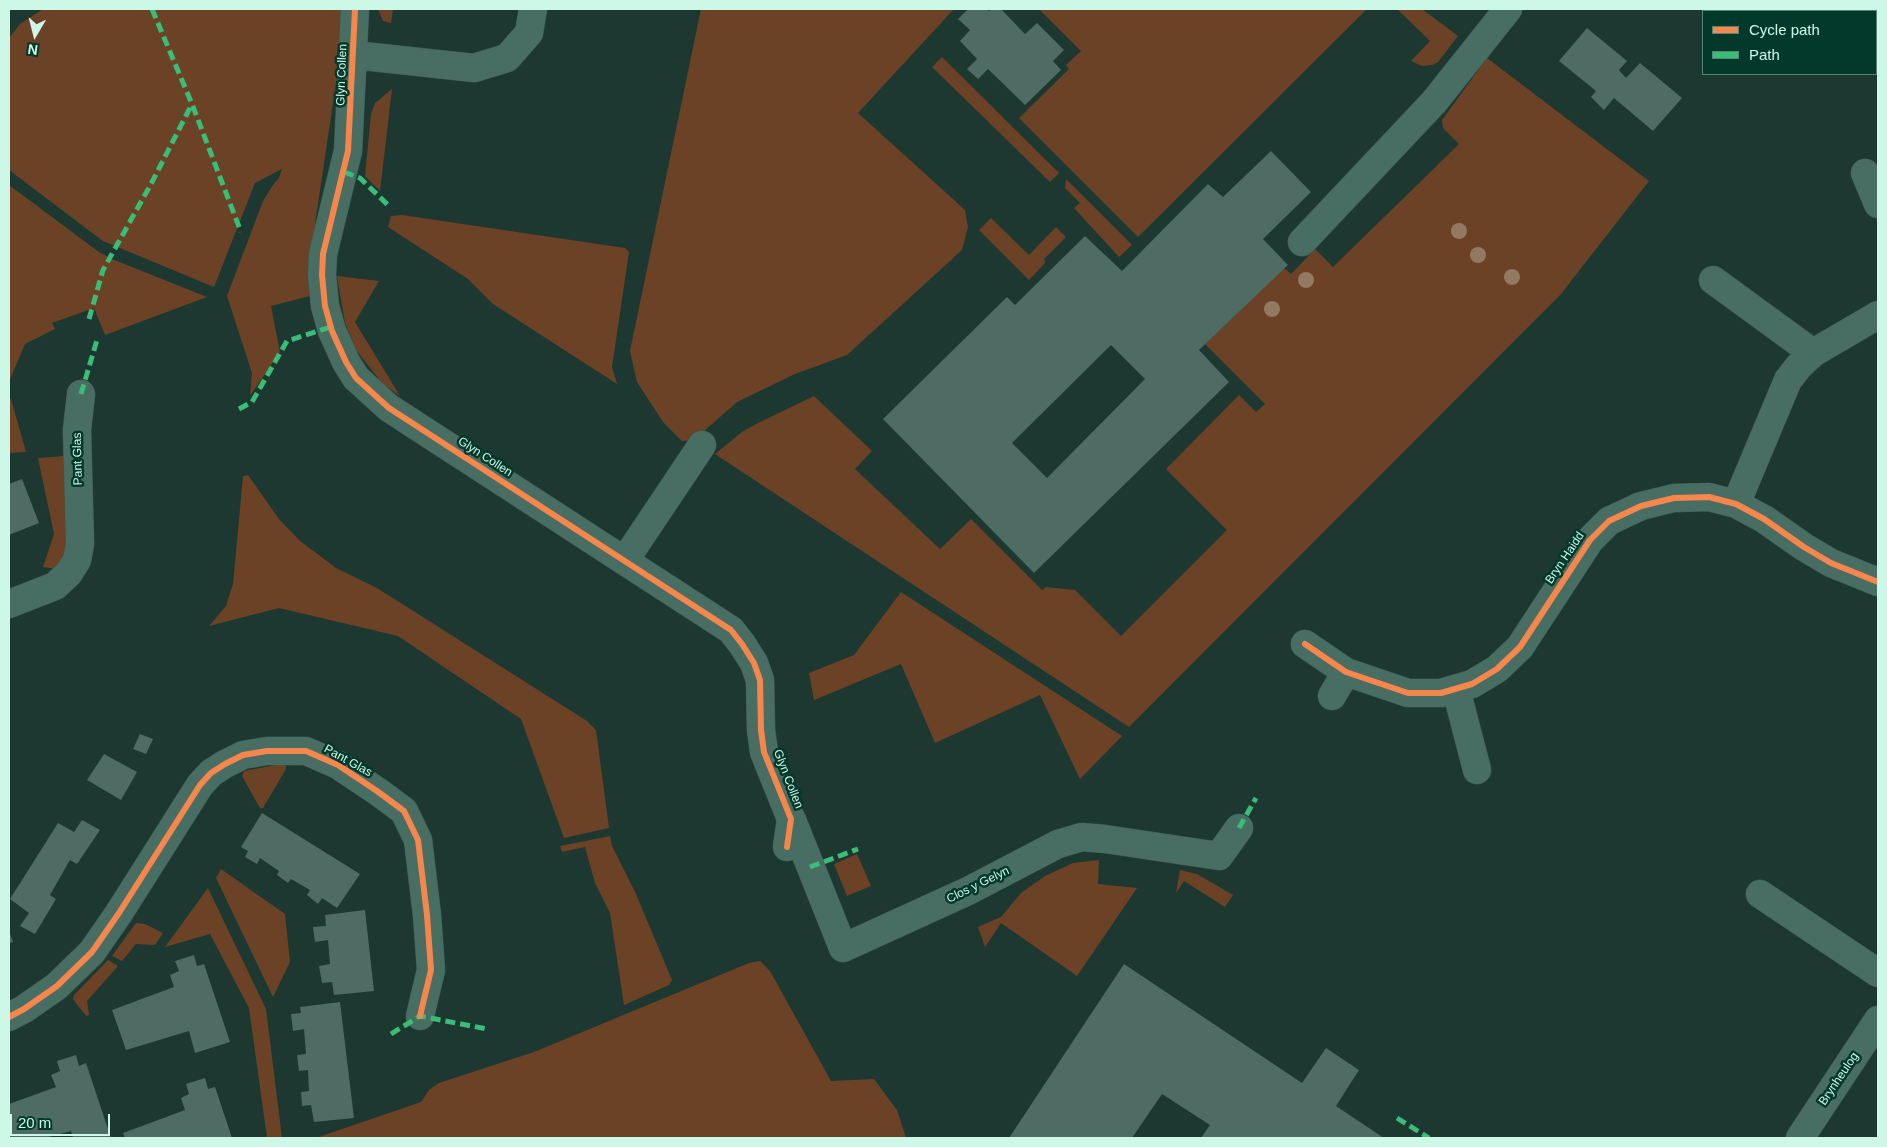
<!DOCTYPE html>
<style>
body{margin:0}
#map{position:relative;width:1887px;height:1147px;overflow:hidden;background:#1c3830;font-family:Helvetica,sans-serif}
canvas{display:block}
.frame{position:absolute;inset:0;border:10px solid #cdf8e8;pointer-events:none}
.legend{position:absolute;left:1702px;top:10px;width:175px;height:65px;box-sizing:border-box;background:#03392b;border:1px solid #548577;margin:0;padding:6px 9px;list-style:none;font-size:15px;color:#cdf8e8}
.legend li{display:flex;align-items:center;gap:10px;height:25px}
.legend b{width:25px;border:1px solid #548577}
.north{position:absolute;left:10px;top:10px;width:50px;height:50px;-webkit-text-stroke:4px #03392b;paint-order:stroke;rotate:188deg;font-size:14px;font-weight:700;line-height:20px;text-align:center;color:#cdf8e8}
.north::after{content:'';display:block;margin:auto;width:18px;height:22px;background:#cdf8e8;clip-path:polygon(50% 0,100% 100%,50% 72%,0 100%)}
.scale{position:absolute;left:10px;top:1114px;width:100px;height:22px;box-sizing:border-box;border:2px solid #cdf8e8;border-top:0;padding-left:6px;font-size:15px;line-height:18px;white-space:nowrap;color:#cdf8e8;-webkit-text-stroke:4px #03392b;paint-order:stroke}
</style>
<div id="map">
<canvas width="1887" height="1147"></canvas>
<div class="frame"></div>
<ul class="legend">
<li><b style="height:6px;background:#f5874c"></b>Cycle path</li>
<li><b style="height:6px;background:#3abd76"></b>Path</li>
</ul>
<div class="north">N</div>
<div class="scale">20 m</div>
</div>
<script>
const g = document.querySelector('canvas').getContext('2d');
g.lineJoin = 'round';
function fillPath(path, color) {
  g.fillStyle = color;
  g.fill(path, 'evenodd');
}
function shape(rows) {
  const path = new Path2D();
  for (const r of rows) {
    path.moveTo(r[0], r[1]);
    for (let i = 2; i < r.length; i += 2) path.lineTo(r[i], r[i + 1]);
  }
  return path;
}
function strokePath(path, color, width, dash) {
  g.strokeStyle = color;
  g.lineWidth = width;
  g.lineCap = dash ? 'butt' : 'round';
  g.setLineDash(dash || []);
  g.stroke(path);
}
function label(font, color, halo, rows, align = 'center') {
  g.font = font + ' Helvetica,sans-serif';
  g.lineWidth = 5;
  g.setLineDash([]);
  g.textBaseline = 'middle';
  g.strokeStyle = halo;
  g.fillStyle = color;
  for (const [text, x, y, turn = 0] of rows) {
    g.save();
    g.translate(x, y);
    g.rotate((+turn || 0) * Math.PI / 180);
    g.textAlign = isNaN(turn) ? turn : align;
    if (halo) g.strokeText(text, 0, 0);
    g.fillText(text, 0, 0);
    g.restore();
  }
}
const green = shape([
 [43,9,344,9,341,49,315,224,308,279,310,296,271,306,280,352,250,396,252,373,227,296,263,201,273,185,279,178,282,169,255,183,214,287,103,241,9,170,9,38,20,24],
 [378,9,393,9,391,23,383,21],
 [701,9,954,9,858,113,965,210,968,227,962,250,847,355,795,374,737,402,694,440,682,441,663,422,637,382,630,351],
 [1039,9,1367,9,1138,237,1019,118,1069,69,1066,65,1081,51],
 [1397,9,1422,9,1458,36,1438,62,1432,65,1422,66,1411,61,1430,41],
 [942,57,1059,173,1050,182,932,67],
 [1487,58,1649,181,1561,294,1129,727,715,454,742,432,758,423,814,396,872,451,855,469,940,549,971,519,1042,590,1046,587,1075,590,1121,636,1227,530,1166,469,1239,395,1256,412,1265,404,1205,344,1284,268,1291,274,1315,249,1333,267,1459,144,1443,128,1442,120],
 [392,89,380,191,365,176,371,114,375,103],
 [1066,179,1132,245,1119,257,1074,208,1080,203,1065,188],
 [9,185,99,252,112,259,207,297,105,335,94,308,52,323,55,329,25,344,9,382],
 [402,215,625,248,629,252,612,367,617,384,493,304,468,279,388,227,391,216],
 [991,218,1029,255,1056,227,1066,237,1044,259,1045,263,1029,280,979,230],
 [337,276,379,281,355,322,400,396,382,383,356,350,345,323],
 [9,399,11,399,26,452,9,453],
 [65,456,67,542,65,555,57,569,43,567,54,534,38,458],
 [248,475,279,519,299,540,336,568,377,588,587,721,596,730,609,828,564,838,521,719,398,636,279,608,209,626,226,606,233,584,243,476],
 [901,592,1122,736,1080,779,1040,695,935,743,901,664,814,700,809,673,854,655],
 [281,764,286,766,286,769,263,808,260,808,242,776,244,771],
 [610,836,612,846,636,894,672,980,669,985,624,1005,610,913,595,883,585,847,562,852,560,846],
 [857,854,871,886,847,896,834,864],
 [1099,860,1098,884,1137,888,1077,976,1001,923,985,947,978,927,1001,917,1021,893,1045,876,1073,863],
 [221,869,285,914,290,962,273,997,216,878],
 [1180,870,1197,874,1233,895,1225,907,1184,881,1176,893],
 [208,888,266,1009,282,1138,267,1138,249,1008,210,934,165,947],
 [136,923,145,924,163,933,155,945,136,944,122,961,112,956],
 [108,960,118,966,87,1001,89,1015,86,1016,73,999,74,995],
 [760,961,770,971,831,1081,874,1079,897,1110,906,1138,316,1138,421,1102,429,1090,439,1083,534,1052,749,963]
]);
const building = shape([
 [968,9,987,9,989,11,991,9,1001,9,1025,34,1037,23,1064,50,1053,61,1061,70,1025,105,988,69,978,79,967,69,977,59,960,41,970,30,958,19],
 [1719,9,1756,9,1754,11,1721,11],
 [1587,28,1627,61,1619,70,1626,78,1640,63,1682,98,1653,131,1614,98,1604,110,1591,97,1596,91,1559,61],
 [1271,151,1311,192,1263,239,1288,265,1199,350,1229,382,1034,573,883,419,1007,297,1015,305,1085,236,1122,271,1208,184,1223,197],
 [1111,345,1145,379,1047,478,1012,443],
 [22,479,39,523,9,535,9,484],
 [140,734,153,739,146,754,133,749],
 [104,754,137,772,121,800,87,780],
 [262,813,360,874,337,908,322,898,318,904,307,895,310,890,291,879,288,883,277,875,279,871,260,858,257,864,245,857,248,851,241,847],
 [82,820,100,830,77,864,70,860,50,895,56,899,35,934,20,926,29,913,10,899,58,823,74,832],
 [365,910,374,991,334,995,332,982,322,983,319,966,330,964,328,940,315,942,313,927,326,926,325,915],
 [9,931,13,942,9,943],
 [194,955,197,966,204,964,230,1042,195,1053,189,1031,126,1050,112,1010,174,987,170,975,179,971,175,961],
 [1124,964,1302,1083,1326,1048,1359,1070,1336,1106,1384,1138,1201,1138,1210,1125,1162,1094,1132,1138,1009,1138],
 [340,1002,354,1118,314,1122,311,1105,302,1106,301,1092,309,1091,308,1070,299,1071,297,1055,306,1054,304,1029,293,1031,291,1014,301,1013,300,1007],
 [76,1055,79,1066,86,1063,111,1138,73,1138,71,1131,45,1138,9,1138,9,1104,56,1087,51,1075,60,1071,57,1061],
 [205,1078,208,1089,215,1087,232,1138,125,1138,123,1133,185,1110,181,1098,189,1094,186,1084]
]);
const minor = shape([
 [355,9,348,151,323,254,322,275,325,306,332,331,346,362,356,378,389,408,731,630,742,644,754,663,760,680,761,730,764,752,791,819,787,847],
 [354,55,474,68,507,58,529,33,533,9],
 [1865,173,1878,204],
 [1302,242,1434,102,1508,9],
 [1713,280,1813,353],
 [1736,504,1788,380,1799,366,1813,353,1878,315],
 [625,560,702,445],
 [9,604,55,586,69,573,77,560,80,544,77,430,81,394],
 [1305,644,1346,672,1408,693,1441,693,1472,684,1497,669,1520,647,1590,540,1609,521,1641,506,1674,498,1709,497,1736,504,1764,519,1804,547,1831,563,1878,582],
 [1456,689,1477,770],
 [1332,696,1346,672],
 [792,820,843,948,968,891,1058,844,1082,837,1105,839,1219,856,1239,828],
 [1760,894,1878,973],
 [9,1017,24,1009,57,986,92,952,119,913,200,785,211,773,225,764,243,755,267,751,306,751,338,765,377,791,404,811,418,840,427,915,431,970,420,1016],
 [1800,1138,1878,1020]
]);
const quiet = shape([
 [152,9,192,104,241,232],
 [344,172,360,178,389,206],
 [89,319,103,270,151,184,192,104],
 [81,394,97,340],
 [239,409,252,402,287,341,331,327],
 [1239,828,1256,798],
 [810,867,858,849],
 [391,1034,420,1016,487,1029],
 [1397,1118,1429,1138]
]);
const cycleway = shape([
 [355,9,348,151,323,254,322,275,325,306,332,331,346,362,356,378,389,408,731,630,742,644,754,663,760,680,761,730,764,752,791,819,787,847],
 [1305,644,1346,672,1408,693,1441,693,1472,684,1497,669,1520,647,1590,540,1609,521,1641,506,1674,498,1709,497,1736,504,1764,519,1804,547,1831,563,1878,582],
 [9,1017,24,1009,57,986,92,952,119,913,200,785,211,773,225,764,243,755,267,751,306,751,338,765,377,791,404,811,418,840,427,915,431,970,420,1016]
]);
const trees = [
 [1459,231],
 [1478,255],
 [1512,277],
 [1306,280],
 [1272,309]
];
const streetNames = [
 ["Glyn Collen",342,75,-88],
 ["Glyn Collen",485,457,33],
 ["Pant Glas",78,459,-91],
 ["Bryn Haidd",1565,558,-56],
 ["Pant Glas",348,761,29],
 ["Glyn Collen",788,779,69],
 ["Clos y Gelyn",978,885,-26],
 ["Brynheulog",1839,1079,-56]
];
fillPath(green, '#6b4226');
fillPath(building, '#4e6c63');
strokePath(minor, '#3f574f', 29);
strokePath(minor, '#486d63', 28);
strokePath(quiet, '#3abd76', 5, [10, 5]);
strokePath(cycleway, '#f5874c', 6);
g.fillStyle = '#927a62';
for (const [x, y] of trees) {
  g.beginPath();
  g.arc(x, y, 8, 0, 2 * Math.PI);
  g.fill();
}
label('12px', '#cdf8e8', '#03392b', streetNames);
</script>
